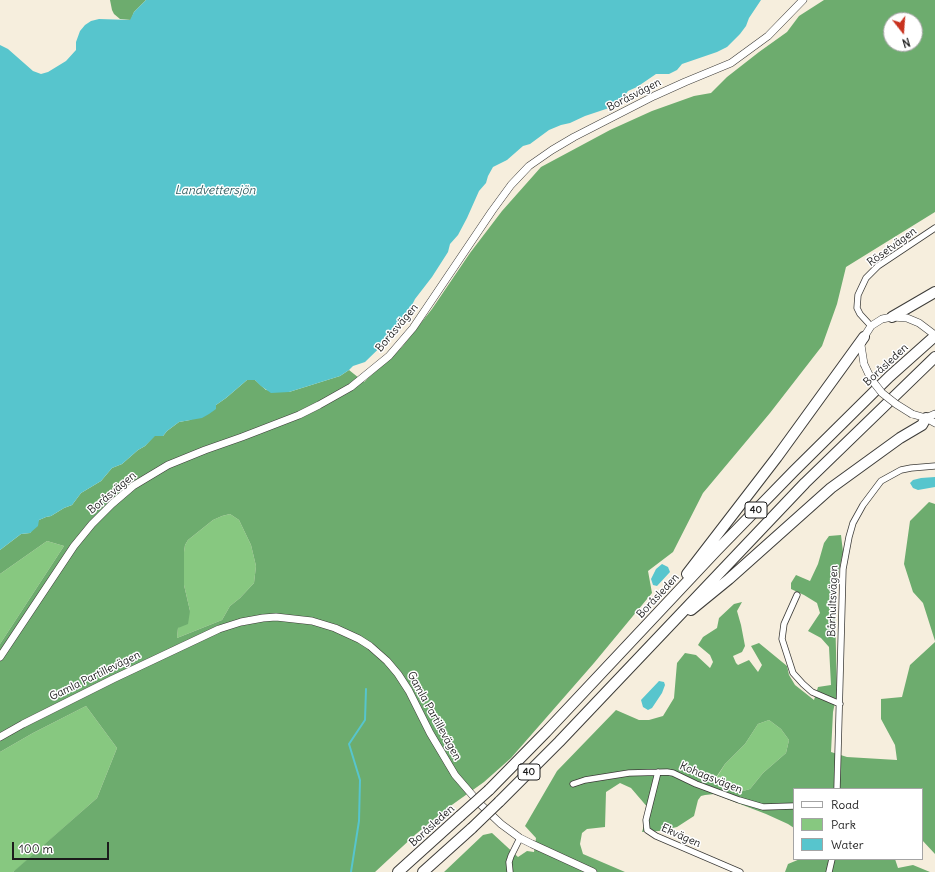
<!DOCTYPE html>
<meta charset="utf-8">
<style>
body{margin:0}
#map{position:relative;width:935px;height:872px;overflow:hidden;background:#f6eedd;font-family:Delius,sans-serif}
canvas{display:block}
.legend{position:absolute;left:793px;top:788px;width:130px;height:72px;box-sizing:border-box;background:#fff;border:1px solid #a4a4a4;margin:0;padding:5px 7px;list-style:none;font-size:12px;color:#1c1c1c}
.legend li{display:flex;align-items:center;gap:8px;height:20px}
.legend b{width:20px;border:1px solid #a4a4a4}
.north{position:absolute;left:883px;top:12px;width:40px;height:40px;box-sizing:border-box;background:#fff;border:1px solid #a4a4a4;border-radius:50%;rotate:163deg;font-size:11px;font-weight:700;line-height:16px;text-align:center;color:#1c1c1c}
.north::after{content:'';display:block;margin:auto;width:14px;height:18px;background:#c8321e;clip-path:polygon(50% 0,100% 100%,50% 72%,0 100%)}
.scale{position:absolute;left:12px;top:842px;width:97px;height:18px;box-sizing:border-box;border:2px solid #1c1c1c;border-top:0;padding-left:5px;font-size:12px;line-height:14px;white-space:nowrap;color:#1c1c1c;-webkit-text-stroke:3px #fff;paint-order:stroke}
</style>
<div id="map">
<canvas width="935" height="872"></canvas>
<ul class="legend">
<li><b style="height:5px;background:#fff"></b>Road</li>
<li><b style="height:11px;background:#87c880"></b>Park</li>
<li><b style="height:11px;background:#57c5cd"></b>Water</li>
</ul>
<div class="north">N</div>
<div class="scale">100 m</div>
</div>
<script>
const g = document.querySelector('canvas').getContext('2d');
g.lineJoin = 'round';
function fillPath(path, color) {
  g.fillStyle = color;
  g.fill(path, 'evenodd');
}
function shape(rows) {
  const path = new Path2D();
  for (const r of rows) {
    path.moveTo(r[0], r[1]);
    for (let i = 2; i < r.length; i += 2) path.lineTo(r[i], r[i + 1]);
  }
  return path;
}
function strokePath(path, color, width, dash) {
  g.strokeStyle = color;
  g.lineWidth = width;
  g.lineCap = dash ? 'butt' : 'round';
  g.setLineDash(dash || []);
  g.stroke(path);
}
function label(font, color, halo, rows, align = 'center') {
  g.font = font + ' Delius,sans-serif';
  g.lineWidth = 3;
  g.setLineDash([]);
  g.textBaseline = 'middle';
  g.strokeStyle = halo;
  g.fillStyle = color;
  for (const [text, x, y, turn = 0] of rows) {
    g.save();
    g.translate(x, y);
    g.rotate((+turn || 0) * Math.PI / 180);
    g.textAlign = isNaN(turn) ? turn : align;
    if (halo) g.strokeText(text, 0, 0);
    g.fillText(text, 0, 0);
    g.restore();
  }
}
const green = shape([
 [230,514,239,520,251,545,256,566,254,583,240,598,230,606,222,620,177,638,178,628,190,611,184,585,184,552,185,545,188,540,213,520,222,516],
 [47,541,64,546,0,644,0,574],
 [86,706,117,748,97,798,16,870,13,872,0,872,0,752,33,733],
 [769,720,781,729,789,740,786,753,763,773,750,789,736,793,718,785,715,780,725,764,745,744,758,724]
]);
const forest = shape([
 [110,0,146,0,134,12,131,20,120,19,114,14,112,10],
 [824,0,935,0,935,212,846,267,837,304,822,346,770,413,703,493,673,552,648,571,652,593,594,663,511,758,484,782,449,807,416,834,375,872,13,872,97,798,117,748,86,706,33,733,0,752,0,644,64,546,47,541,0,574,0,550,21,534,30,533,39,520,46,517,51,516,64,508,72,505,81,493,101,481,112,468,122,464,138,450,145,446,155,435,163,436,167,431,179,422,190,420,216,405,226,398,247,380,255,380,266,390,289,392,340,376,349,370,364,382,402,347,432,309,470,253,502,211,541,167,610,130,652,111,694,96,711,93,727,77,759,52,787,32,799,16],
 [891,20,915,20,915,44,891,44],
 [230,514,239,520,251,545,256,566,254,583,240,598,230,606,222,620,177,638,178,628,188,624,190,611,184,585,184,552,185,545,188,540,213,520,222,516],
 [929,502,935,504,935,641,923,603,913,592,904,564,910,521],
 [841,535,843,552,837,580,835,609,837,693,833,712,831,752,847,757,897,760,895,745,881,719,881,699,902,697,910,665,935,642,935,854,922,840,922,789,794,789,794,828,788,824,766,814,714,794,705,795,701,796,698,800,694,816,677,827,659,831,642,832,649,809,631,788,620,783,606,792,605,827,587,829,582,833,580,844,583,854,625,872,444,872,483,835,492,833,518,857,527,851,534,852,536,838,525,826,557,771,616,710,639,720,649,720,663,716,674,698,677,663,685,653,696,655,710,668,713,662,710,655,698,645,703,637,717,628,719,618,734,604,742,602,737,611,741,625,745,646,742,652,733,656,736,663,738,665,749,660,758,672,762,665,751,646,759,643,787,666,789,675,795,685,814,700,818,687,831,685,829,647,821,638,808,631,820,613,817,603,804,595,791,589,791,583,796,575,810,581,818,564,824,543,829,536],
 [769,720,781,729,789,740,786,753,763,773,750,789,736,793,718,785,715,779,725,764,745,744,758,724],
 [800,859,895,859,898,868,913,865,930,872,785,872,788,864]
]);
const water = shape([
 [146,0,761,0,749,18,746,26,740,34,727,47,717,52,682,64,677,70,669,74,656,74,637,87,628,91,623,98,609,108,585,116,570,123,561,125,549,130,530,144,523,146,507,160,493,167,488,176,486,183,479,191,467,218,458,235,450,244,448,252,432,277,415,299,401,327,365,362,353,366,349,370,340,376,289,392,271,393,261,386,255,380,247,380,226,398,216,405,216,409,209,414,202,418,179,422,167,431,163,436,155,436,145,446,138,450,122,464,112,468,101,481,81,493,72,505,64,508,51,516,46,517,39,520,38,526,30,533,21,534,0,550,0,45,8,49,33,71,41,74,48,72,66,61,76,50,76,42,80,31,85,25,91,21,99,19,130,20,134,12],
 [935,477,935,487,918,490,913,488,910,483,913,480,921,478],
 [662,564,668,567,670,572,657,586,653,585,651,579,656,569],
 [659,681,664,682,665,685,662,693,652,708,648,710,643,707,641,700]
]);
const stream = shape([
 [351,872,359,821,360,780,349,744,365,720,366,689]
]);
const minor = shape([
 [871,326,860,314,857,308,858,295,866,278,878,266,935,228],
 [797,595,784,624,782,639,793,673,803,684,812,692,840,704],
 [658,772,646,820,647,830,656,836,740,872],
 [573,784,585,780,629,773,667,772,673,773,696,784,739,800,763,807,794,806],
 [837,789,843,569,849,537,853,523,863,505,881,481,901,470,911,468,935,466],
 [510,872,509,862,511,856,520,838],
 [829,872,832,859]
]);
const tertiary = shape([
 [864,364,861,345,864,337,871,326,882,319,892,317,907,318,919,323,935,335],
 [912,414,926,418,935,414],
 [926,418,935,423],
 [0,657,74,546,92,524,112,504,133,486,168,465,205,450,242,437,299,415,319,405,351,387,389,356,413,328,492,211,511,185,529,166,552,150,574,137,654,96,685,82,731,63,768,36,803,0],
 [0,737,23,724,113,679,219,629,241,622,263,618,276,617,312,621,335,628,359,639,370,646,387,661,398,674,409,691,430,733,455,775,480,804,501,824,520,838,532,844,593,872]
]);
const motorway = shape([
 [892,317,935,292],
 [687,574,777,457,864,337],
 [691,610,729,579,831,488,900,438,922,425,926,418],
 [489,790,546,732,717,550,794,471,889,377,935,336],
 [499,802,559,742,805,483,935,357],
 [398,872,460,816],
 [423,872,472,828]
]);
const tertiaryBridge = shape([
 [864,364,871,379,882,393,896,404,912,414]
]);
const motorwayBridge = shape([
 [460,816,489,790],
 [472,828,499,802]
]);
const shields = [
 [756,510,22],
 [529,772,22]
];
const shieldNames = [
 ["40",756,510],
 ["40",529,772]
];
const streetNames = [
 ["Boråsvägen",634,95,-27],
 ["Rösetvägen",892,247,-36],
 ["Boråsvägen",397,328,-50],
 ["Boråsleden",886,365,-43],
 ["Boråsvägen",112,493,-40],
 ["Boråsleden",658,596,-47],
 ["Bårhultsvägen",833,601,-88],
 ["Gamla Partillevägen",95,676,-26],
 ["Gamla Partillevägen",434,716,61],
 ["Kohagsvägen",711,778,22],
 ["Boråsleden",432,826,-42],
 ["Ekvägen",681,836,24]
];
const waterNames = [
 ["Landvettersjön",215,191]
];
fillPath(green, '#87c880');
fillPath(forest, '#6dac6e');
fillPath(water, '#57c5cd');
strokePath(stream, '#57c5cd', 2);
strokePath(minor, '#3d3c39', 7);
strokePath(tertiary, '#3d3c39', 8);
strokePath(motorway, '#3d3c39', 12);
strokePath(minor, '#fff', 5.5);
strokePath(tertiary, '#fff', 7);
strokePath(motorway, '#fff', 10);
strokePath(tertiaryBridge, '#3d3c39', 8, []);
strokePath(motorwayBridge, '#3d3c39', 12, []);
strokePath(tertiaryBridge, '#fff', 7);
strokePath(motorwayBridge, '#fff', 10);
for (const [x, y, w] of shields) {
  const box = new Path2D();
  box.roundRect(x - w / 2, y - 8, w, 16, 3);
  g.fillStyle = '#fff';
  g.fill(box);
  strokePath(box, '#1c1c1c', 1);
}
label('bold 10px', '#1c1c1c', null, shieldNames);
label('11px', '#1c1c1c', '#fff', streetNames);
label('italic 12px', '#346063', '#fff', waterNames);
</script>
